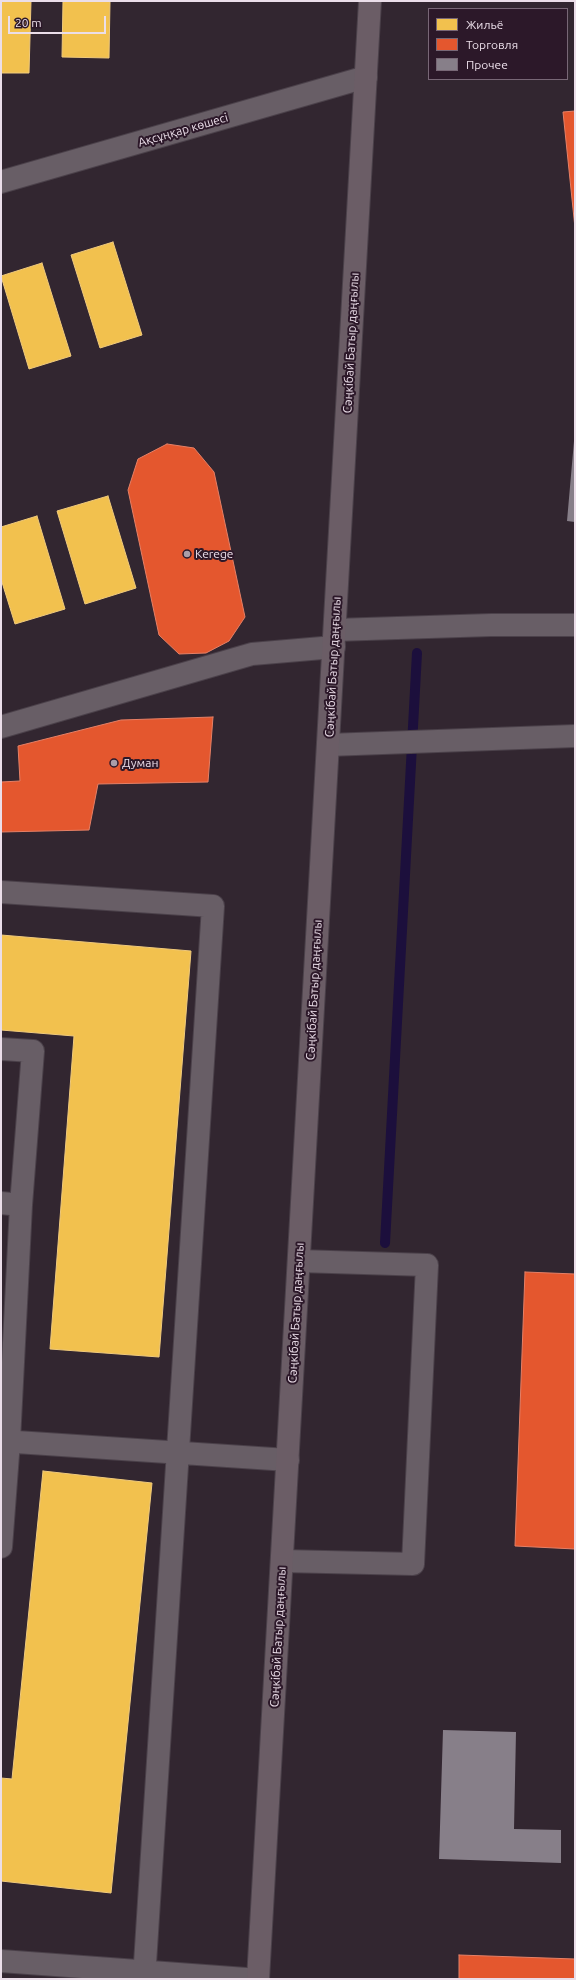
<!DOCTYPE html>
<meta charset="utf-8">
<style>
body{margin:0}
#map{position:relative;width:576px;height:1980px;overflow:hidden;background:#322630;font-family:Ubuntu,sans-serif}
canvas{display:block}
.frame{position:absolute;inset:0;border:2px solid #ebdee9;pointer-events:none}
.legend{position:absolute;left:428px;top:8px;width:140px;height:72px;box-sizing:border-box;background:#2c1829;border:1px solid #786776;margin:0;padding:5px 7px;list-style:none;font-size:12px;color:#ebdee9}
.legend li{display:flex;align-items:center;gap:8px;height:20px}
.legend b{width:20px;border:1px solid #786776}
.scale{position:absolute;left:8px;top:16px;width:98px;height:18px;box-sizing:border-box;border:2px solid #ebdee9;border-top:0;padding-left:5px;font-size:12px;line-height:14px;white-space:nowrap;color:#ebdee9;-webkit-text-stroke:3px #2c1829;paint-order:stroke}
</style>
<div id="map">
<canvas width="576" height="1980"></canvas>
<div class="frame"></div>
<ul class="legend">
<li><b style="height:11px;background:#f2c14e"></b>Жильё</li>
<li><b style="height:11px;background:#e4572e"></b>Торговля</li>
<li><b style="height:11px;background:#877f89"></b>Прочее</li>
</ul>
<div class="scale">20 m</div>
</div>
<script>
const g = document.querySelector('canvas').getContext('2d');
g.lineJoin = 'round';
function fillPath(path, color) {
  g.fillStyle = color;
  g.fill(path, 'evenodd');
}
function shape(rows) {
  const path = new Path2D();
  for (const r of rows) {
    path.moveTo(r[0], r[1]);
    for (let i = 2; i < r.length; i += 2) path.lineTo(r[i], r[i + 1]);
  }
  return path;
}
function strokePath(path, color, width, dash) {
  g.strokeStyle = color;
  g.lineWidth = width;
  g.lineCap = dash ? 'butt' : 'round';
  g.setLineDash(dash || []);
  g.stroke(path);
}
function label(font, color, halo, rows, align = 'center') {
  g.font = font + ' Ubuntu,sans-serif';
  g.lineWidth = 4;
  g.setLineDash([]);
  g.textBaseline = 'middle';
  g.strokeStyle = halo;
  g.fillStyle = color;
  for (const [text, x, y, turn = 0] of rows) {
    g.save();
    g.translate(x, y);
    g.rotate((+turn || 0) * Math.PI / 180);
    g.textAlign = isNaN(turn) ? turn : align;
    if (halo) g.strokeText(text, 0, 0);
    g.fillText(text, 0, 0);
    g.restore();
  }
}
const homes = shape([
 [1,1,31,1,29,73,1,73,1,1],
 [63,1,110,1,109,58,62,57,63,1],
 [113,242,142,335,100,348,71,255,113,242],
 [42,263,71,356,29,369,1,276,42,263],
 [108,496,136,588,85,604,57,511,108,496],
 [37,516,65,609,15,624,1,579,1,527,37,516],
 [1,935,191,951,159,1357,50,1349,74,1036,1,1030,1,935],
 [43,1471,152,1483,111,1893,1,1881,1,1778,12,1779,43,1471]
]);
const shops = shape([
 [575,111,575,228,563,112,575,111],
 [167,444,194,448,214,472,245,617,229,641,206,653,179,654,159,635,128,490,138,459,167,444],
 [213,717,208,782,98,784,89,830,1,832,1,782,20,781,18,746,121,720,213,717],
 [525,1272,575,1274,575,1549,515,1546,525,1272],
 [459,1955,575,1959,575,1979,459,1979,459,1955]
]);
const stream = shape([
 [385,1243,417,653]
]);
const building = shape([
 [574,441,575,441,575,522,567,521],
 [443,1730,516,1732,514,1829,561,1830,561,1863,439,1859]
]);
const minor = shape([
 [1,182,366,77],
 [335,630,491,625,575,625],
 [1,727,252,654,334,647],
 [328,745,575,736],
 [1,892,213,906,144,1979],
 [1,1049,33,1051,21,1205,9,1441,1,1547],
 [1,1203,21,1205],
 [1,1441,288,1460],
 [282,1561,413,1564,427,1265,299,1261],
 [1,1961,246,1979]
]);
const major = shape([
 [258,1979,370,1]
]);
const markers = [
 [187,554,4,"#aa9ea8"],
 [114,763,4,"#aa9ea8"]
];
const streetNames = [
 ["Ақсұңқар көшесі",183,130,-16],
 ["Сәңкібай Батыр даңғылы",351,343,-87],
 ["Сәңкібай Батыр даңғылы",333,667,-87],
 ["Сәңкібай Батыр даңғылы",314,990,-87],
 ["Сәңкібай Батыр даңғылы",296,1313,-87],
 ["Сәңкібай Батыр даңғылы",278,1637,-87]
];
const poiNames = [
 ["Kerege",195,554],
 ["Думан",122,763]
];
fillPath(homes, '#f2c14e');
strokePath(homes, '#f0ca7c', 1);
fillPath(shops, '#e4572e');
strokePath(shops, '#e68066', 1);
strokePath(stream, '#1c0f3c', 10);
fillPath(building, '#877f89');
strokePath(minor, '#4b414a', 24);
strokePath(major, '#4b414a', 24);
strokePath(minor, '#685e66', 22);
strokePath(major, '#6b5d66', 22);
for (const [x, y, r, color] of markers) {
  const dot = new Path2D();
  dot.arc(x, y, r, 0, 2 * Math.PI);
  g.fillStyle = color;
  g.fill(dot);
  strokePath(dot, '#2c1829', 1.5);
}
label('12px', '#ebdee9', '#2c1829', streetNames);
label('12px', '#ebdee9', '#2c1829', poiNames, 'left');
</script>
